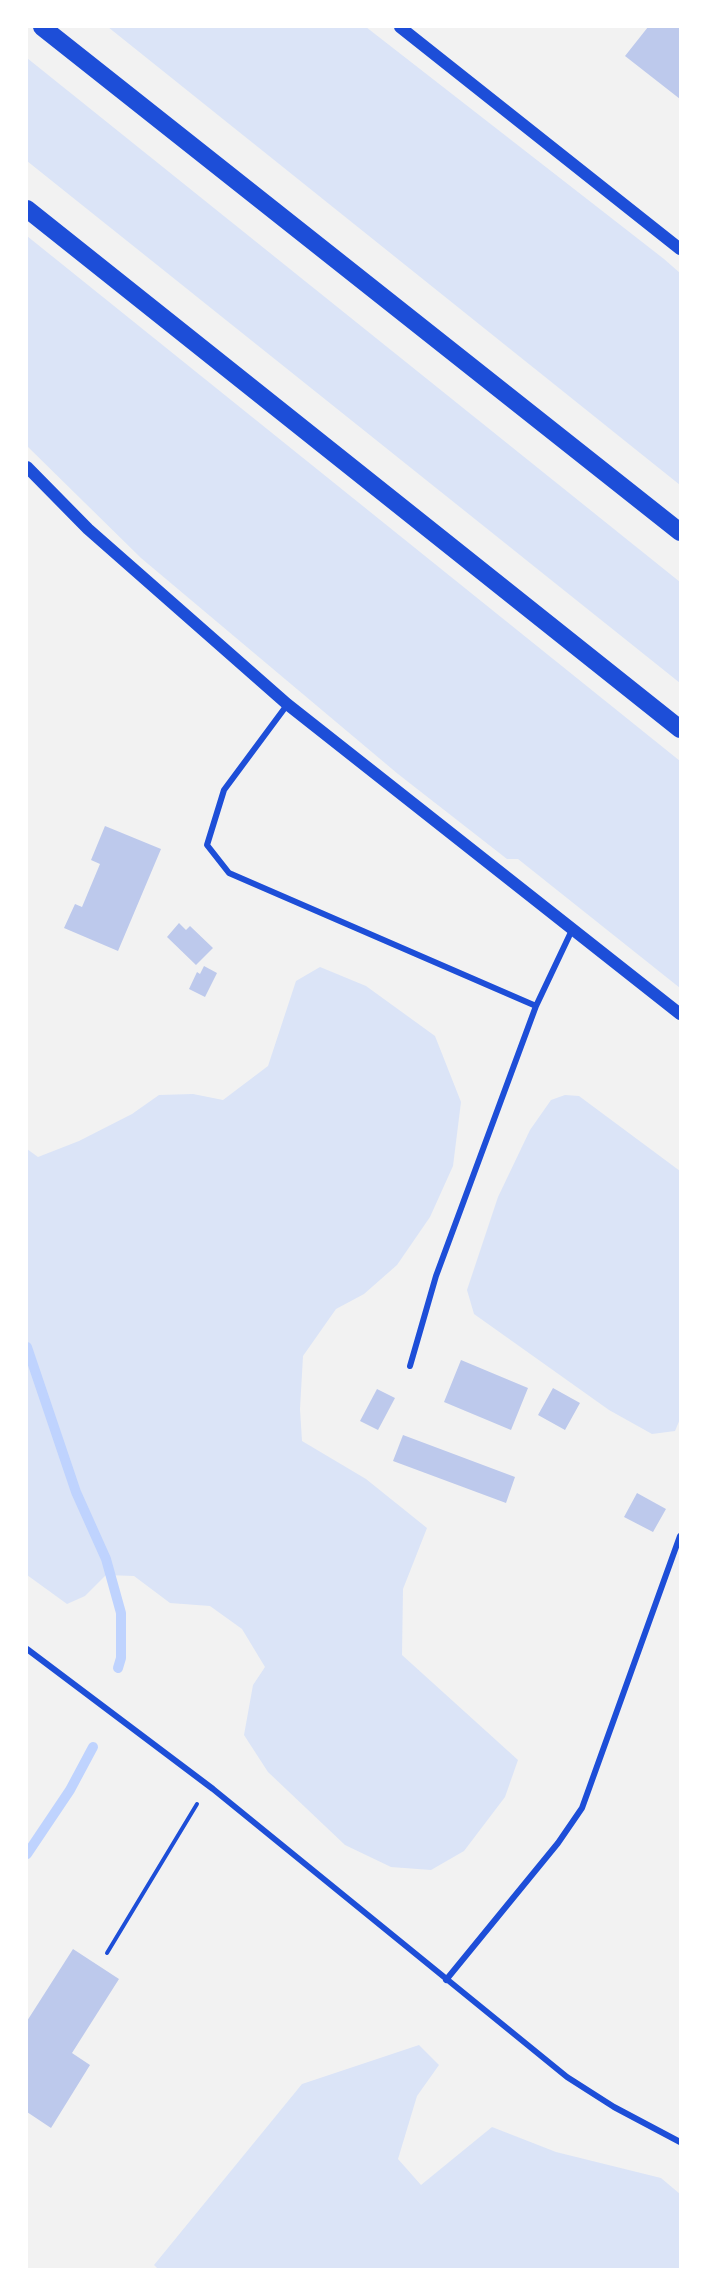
<!DOCTYPE html>
<style>
body{margin:0}
#map{position:relative;width:707px;height:2296px;overflow:hidden;background:#f2f2f2;font-family:"Work Sans",sans-serif}
canvas{display:block}
.frame{position:absolute;inset:0;border:28px solid #fff;pointer-events:none}
</style>
<div id="map">
<canvas width="707" height="2296"></canvas>
<div class="frame"></div>
</div>
<script>
const g = document.querySelector('canvas').getContext('2d');
g.lineJoin = 'round';
function fillPath(path, color) {
  g.fillStyle = color;
  g.fill(path, 'evenodd');
}
function shape(rows) {
  const path = new Path2D();
  for (const r of rows) {
    path.moveTo(r[0], r[1]);
    for (let i = 2; i < r.length; i += 2) path.lineTo(r[i], r[i + 1]);
  }
  return path;
}
function strokePath(path, color, width, dash) {
  g.strokeStyle = color;
  g.lineWidth = width;
  g.lineCap = dash ? 'butt' : 'round';
  g.setLineDash(dash || []);
  g.stroke(path);
}
const green = shape([
 [108,27,366,27,664,259,680,273,680,485],
 [27,58,680,582,680,683,27,161],
 [27,236,680,761,680,988,518,859,507,859,398,774,141,558,27,446],
 [320,967,366,986,435,1036,461,1102,453,1166,430,1217,397,1265,364,1294,336,1309,303,1356,300,1409,302,1441,366,1479,427,1528,403,1589,402,1655,518,1760,505,1797,464,1851,431,1870,391,1867,345,1845,268,1772,244,1735,253,1685,265,1667,242,1629,210,1606,170,1603,134,1576,106,1575,85,1596,67,1604,27,1575,27,1149,38,1157,79,1141,132,1114,159,1095,193,1094,223,1100,268,1066,296,981],
 [565,1095,579,1096,680,1171,680,1419,675,1431,652,1434,609,1410,474,1314,467,1290,498,1197,530,1130,551,1100],
 [419,2045,439,2065,417,2096,398,2159,421,2185,492,2127,556,2152,661,2178,680,2194,680,2269,158,2269,154,2265,302,2084]
]);
const stream = shape([
 [27,1347,76,1492,106,1559,121,1613,121,1658,118,1668],
 [27,1854,70,1790,93,1747]
]);
const building = shape([
 [648,27,680,27,680,99,625,56],
 [105,826,161,849,118,951,64,928,75,904,82,907,100,864,91,860],
 [179,923,186,930,190,926,213,948,196,965,167,937],
 [204,966,217,973,205,997,189,989,197,972,200,974],
 [461,1360,528,1388,511,1430,444,1402],
 [553,1388,580,1403,565,1430,538,1415],
 [377,1389,395,1398,378,1430,360,1421],
 [403,1435,515,1477,506,1503,393,1461],
 [637,1493,666,1509,653,1532,624,1517],
 [73,1949,119,1979,72,2053,90,2065,51,2128,27,2112,27,2021]
]);
const path = shape([
 [107,1953,197,1804]
]);
const minor = shape([
 [287,705,224,790,207,845,229,873,536,1006],
 [410,1366,436,1276,536,1006,572,930],
 [27,1649,213,1789,567,2077,614,2107,680,2142],
 [446,1980,558,1843,582,1808,680,1536]
]);
const secondary = shape([
 [400,27,680,249],
 [27,467,88,529,287,704,680,1014]
]);
const motorway = shape([
 [42,27,680,532],
 [27,209,680,729]
]);
fillPath(green, '#dbe4f7');
strokePath(stream, '#bfd3fe', 10);
fillPath(building, '#bdc9ec');
strokePath(path, '#1d4ed8', 4);
strokePath(minor, '#1d4ed8', 6);
strokePath(secondary, '#1d4ed8', 12);
strokePath(motorway, '#1d4ed8', 18);
</script>
